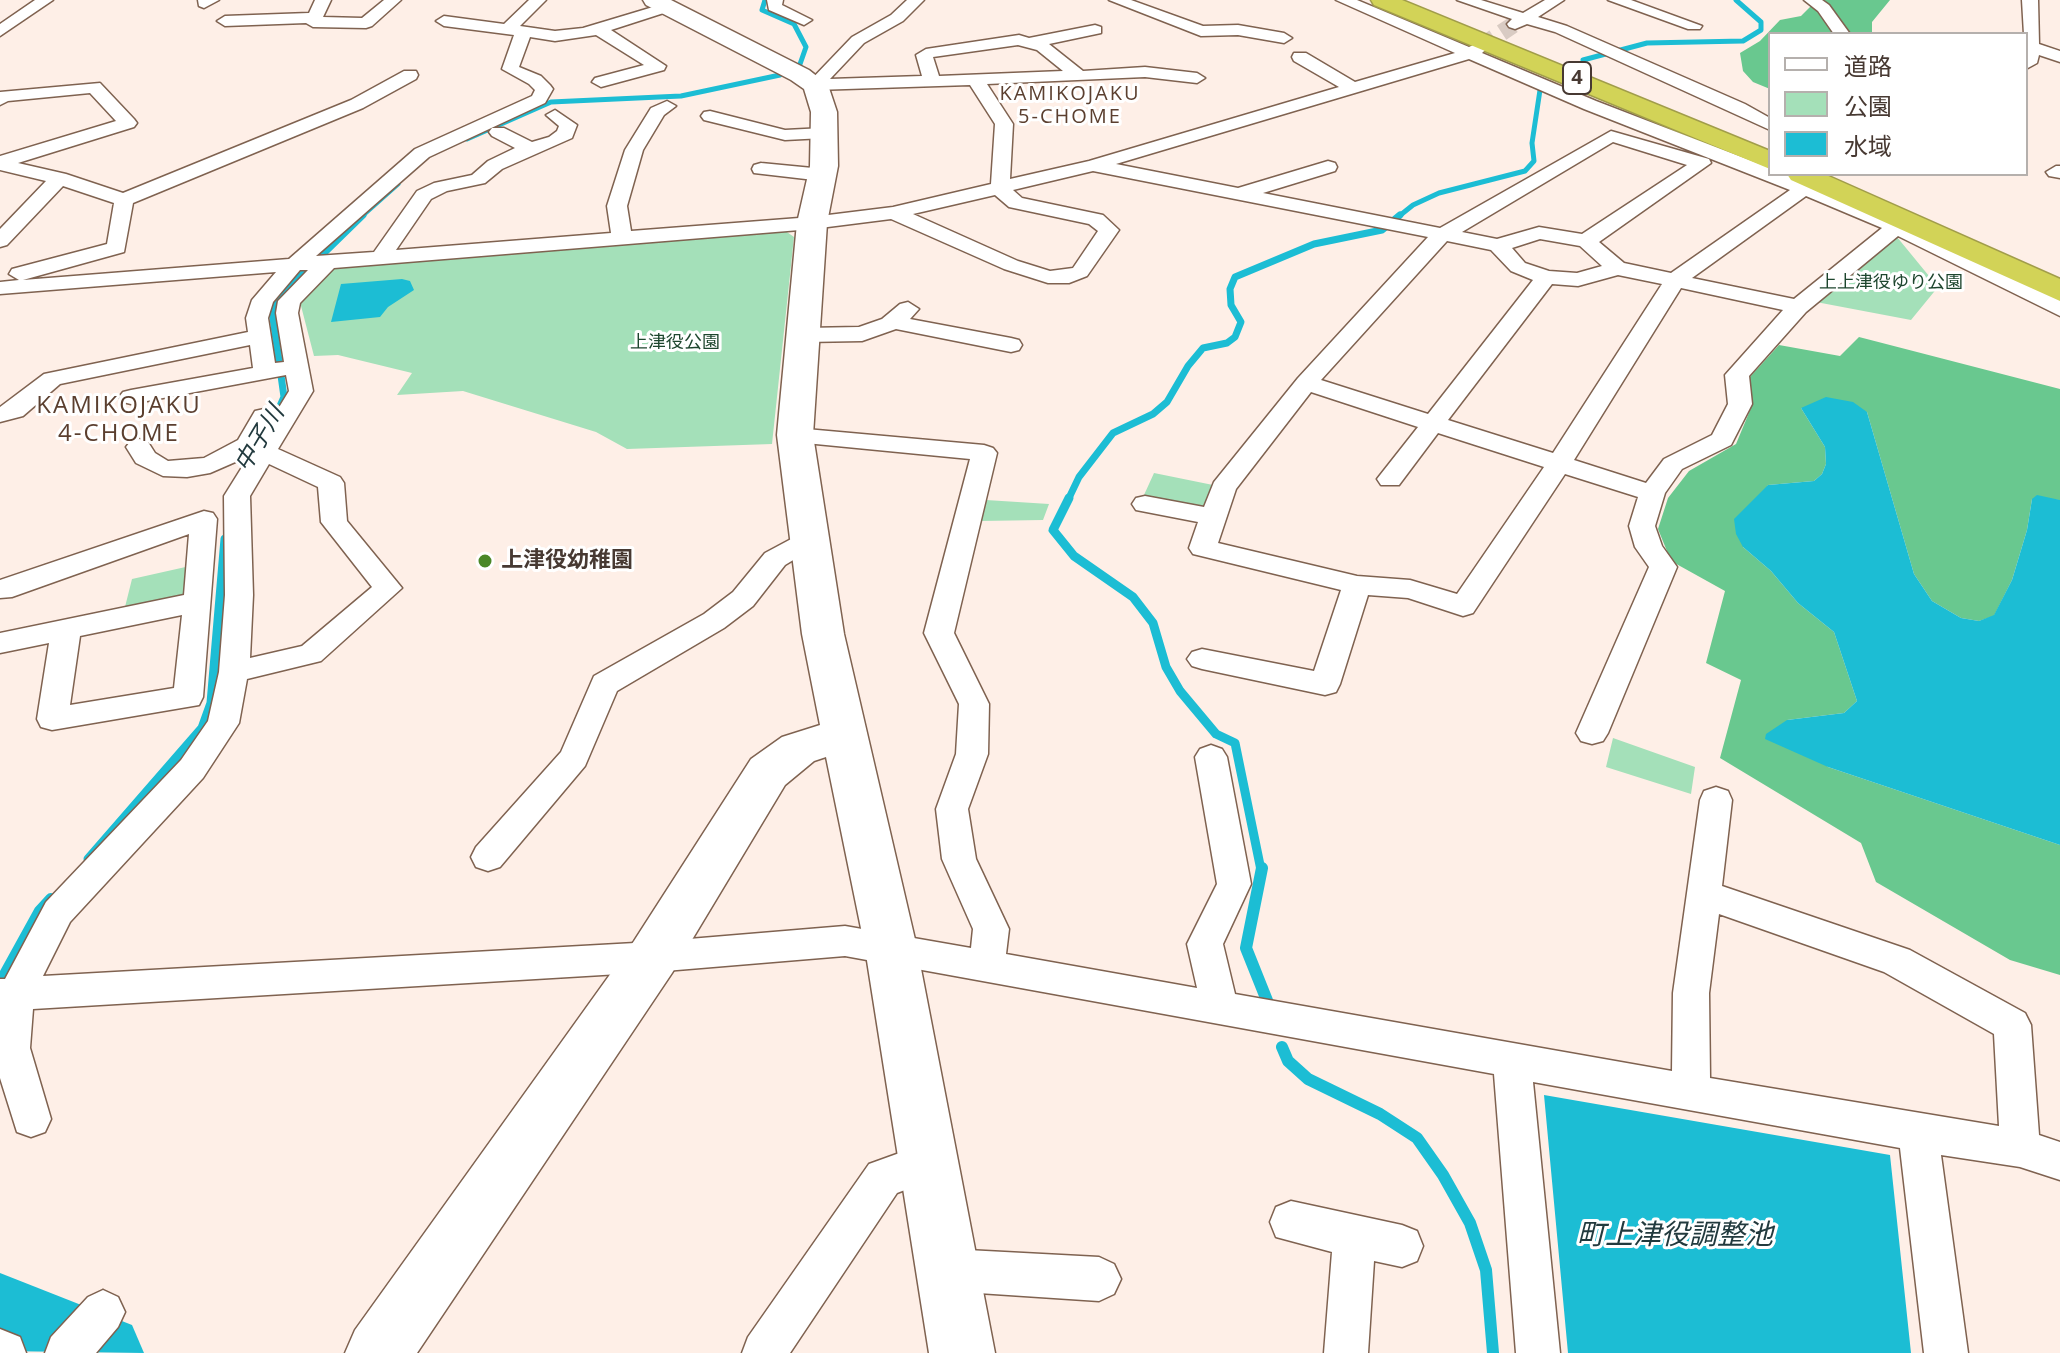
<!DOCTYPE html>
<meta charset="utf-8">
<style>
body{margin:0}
#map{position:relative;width:2060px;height:1353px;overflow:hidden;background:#feefe7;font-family:"Open Sans","Noto Sans JP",sans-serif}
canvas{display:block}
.legend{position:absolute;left:1768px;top:32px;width:260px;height:144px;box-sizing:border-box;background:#fff;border:2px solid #b5b0ad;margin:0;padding:10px 14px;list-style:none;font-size:24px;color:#473932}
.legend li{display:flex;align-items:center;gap:16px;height:40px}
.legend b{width:40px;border:2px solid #b5b0ad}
</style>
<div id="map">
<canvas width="2060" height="1353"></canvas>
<ul class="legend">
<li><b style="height:10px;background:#fff"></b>道路</li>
<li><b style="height:22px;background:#a4e0b9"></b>公園</li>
<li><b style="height:22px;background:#1cbdd4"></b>水域</li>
</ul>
</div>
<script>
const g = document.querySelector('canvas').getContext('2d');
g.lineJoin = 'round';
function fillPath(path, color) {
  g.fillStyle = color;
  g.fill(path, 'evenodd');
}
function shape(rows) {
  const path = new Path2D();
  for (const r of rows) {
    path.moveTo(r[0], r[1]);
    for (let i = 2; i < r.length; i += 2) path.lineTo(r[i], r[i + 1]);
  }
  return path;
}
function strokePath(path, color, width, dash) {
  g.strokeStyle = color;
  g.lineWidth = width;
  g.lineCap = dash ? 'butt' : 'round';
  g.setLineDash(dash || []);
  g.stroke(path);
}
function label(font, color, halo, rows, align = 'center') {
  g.font = font + ' "Open Sans","Noto Sans JP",sans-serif';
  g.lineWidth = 6;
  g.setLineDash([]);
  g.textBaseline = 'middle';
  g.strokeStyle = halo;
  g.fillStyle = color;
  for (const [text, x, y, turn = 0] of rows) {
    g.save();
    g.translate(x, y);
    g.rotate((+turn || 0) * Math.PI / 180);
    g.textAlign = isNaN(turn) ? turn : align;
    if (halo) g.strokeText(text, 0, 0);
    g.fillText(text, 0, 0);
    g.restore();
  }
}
const green = shape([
 [784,230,794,237,772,444,627,449,596,432,463,391,397,395,412,373,338,355,314,356,300,302,334,267],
 [1897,237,1938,287,1911,320,1816,302],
 [1154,473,1213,485,1204,507,1144,495],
 [986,500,1049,504,1043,520,980,521],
 [190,566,185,599,124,611,132,579],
 [1613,738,1695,767,1691,794,1606,767]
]);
const forest = shape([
 [1817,0,1890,0,1872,22,1872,34,1770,34,1770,89,1753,82,1743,71,1740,53,1760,41,1780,20,1801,16],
 [1859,337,2060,389,2060,500,2032,499,2027,530,2012,580,1994,616,1979,621,1961,618,1932,601,1914,574,1867,412,1801,408,1825,447,1826,464,1822,474,1814,481,1768,485,1743,547,1771,571,1798,603,1834,632,1857,701,1844,713,1787,720,1828,767,2060,845,2060,975,2010,960,1876,882,1861,843,1720,758,1741,680,1706,663,1725,591,1671,561,1658,529,1668,498,1689,471,1736,444,1751,408,1749,378,1779,345,1840,356]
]);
const water = shape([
 [402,279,410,281,414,290,388,307,380,317,331,322,341,284],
 [1826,397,1853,402,1867,412,1914,574,1932,601,1961,618,1979,621,1994,615,2012,580,2027,530,2032,499,2037,495,2060,500,2060,845,1828,767,1765,739,1766,734,1787,720,1844,713,1857,701,1834,632,1798,603,1771,571,1743,547,1736,534,1734,519,1768,485,1814,481,1822,474,1826,464,1825,447,1801,408],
 [1544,1095,1890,1155,1911,1353,1568,1353]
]);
const streamFar3 = shape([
 [765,0,762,10,794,24,806,47,799,67],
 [1583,60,1647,43,1743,41,1761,30,1761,22,1736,0],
 [467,139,551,102,681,96,780,75],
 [361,217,398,184],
 [1398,217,1413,205,1439,193,1525,171,1534,161,1532,143,1540,90]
]);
const streamFar2 = shape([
 [277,413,284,397,272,311,280,296,363,215],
 [1068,500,1079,477,1113,433,1153,414,1167,402,1188,366,1203,348,1227,343,1235,337,1241,322,1231,305,1230,289,1235,277,1314,244,1382,230,1400,215]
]);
const streamFar1 = shape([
 [1069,498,1053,530,1074,556,1133,597,1153,623,1166,667,1180,691,1216,734,1235,743,1261,870],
 [88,859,202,728,211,703,225,539]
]);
const stream = shape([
 [1262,868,1246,948,1268,1003],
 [3,978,40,911,51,899],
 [1282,1047,1288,1061,1308,1079,1380,1114,1417,1138,1443,1175,1470,1223,1486,1270,1493,1353]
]);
const river = shape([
 [0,1273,132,1325,144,1353,0,1351,0,1273]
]);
const streetTunnel = shape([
 [1480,47,1513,25]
]);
const street = shape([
 [35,0,53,0,0,36,0,24,35,0],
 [198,0,219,0,204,8,199,6,198,0],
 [315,0,331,0,323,17,362,18,384,0,401,0,372,26,366,28,313,27,306,23,225,26,217,21,225,16,309,13,315,0],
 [529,0,546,0,520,26,555,31,583,28,663,4,673,4,673,10,611,30,666,66,664,70,601,87,592,82,595,78,644,65,596,35,555,41,530,37,519,67,541,76,550,85,553,89,545,103,429,157,316,256,374,252,417,191,434,183,472,175,488,161,515,148,492,136,489,132,492,128,504,128,532,142,549,137,557,131,559,126,546,115,555,110,577,125,572,138,502,169,485,183,447,191,431,199,396,250,611,233,607,206,625,150,651,108,667,101,676,106,664,115,643,150,627,206,631,231,812,217,893,207,991,184,995,124,970,85,815,90,806,85,852,37,891,15,907,0,924,0,903,21,864,43,830,79,922,76,916,55,926,49,1019,35,1029,38,1095,25,1101,27,1101,33,1049,44,1083,71,1145,67,1197,73,1205,78,1197,83,1145,77,987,84,1013,124,1010,179,1089,161,1339,87,1294,61,1292,57,1294,53,1306,53,1355,82,1455,53,1336,0,1357,0,1469,47,1480,42,1486,44,1488,47,1482,53,1596,101,1770,168,1770,174,1786,174,1903,223,2060,300,2060,316,1898,236,1806,312,1749,376,1752,404,1731,445,1682,469,1665,493,1655,526,1662,546,1677,567,1608,733,1603,741,1592,744,1581,741,1576,733,1649,567,1635,547,1629,526,1638,497,1565,474,1473,613,1463,616,1408,598,1368,595,1340,684,1336,692,1325,695,1202,669,1192,666,1187,659,1192,652,1202,649,1314,671,1341,590,1193,554,1189,548,1198,522,1136,510,1132,504,1136,498,1145,496,1204,507,1214,482,1298,378,1428,237,1093,171,1013,190,1022,198,1103,215,1119,230,1087,276,1069,283,1048,283,1004,269,891,219,812,229,334,268,300,303,298,313,313,391,278,449,340,477,344,483,347,521,402,588,321,661,247,679,239,723,203,778,70,922,43,976,653,942,845,926,971,948,973,929,942,859,936,809,956,754,959,704,924,633,970,459,795,442,786,440,783,435,786,430,795,428,984,445,993,448,997,453,954,633,989,704,988,754,968,809,976,859,1009,929,1006,954,1197,988,1187,944,1217,884,1195,757,1200,749,1211,745,1222,749,1227,757,1251,884,1223,944,1235,994,1672,1071,1673,993,1700,800,1704,791,1716,787,1728,791,1732,800,1722,886,1910,950,2025,1013,2031,1025,2039,1135,2060,1142,2060,1180,2020,1167,1941,1155,1968,1353,1924,1353,1900,1148,1533,1082,1560,1353,1516,1353,1494,1074,845,956,653,972,33,1009,30,1048,51,1119,45,1132,31,1137,17,1132,0,1078,0,979,5,979,46,902,181,760,208,721,219,672,225,595,224,496,249,456,210,473,187,477,163,476,136,463,126,447,130,442,139,439,148,442,155,453,168,461,204,458,238,440,255,411,264,409,275,414,289,391,286,375,131,404,123,402,119,397,123,392,131,390,253,368,250,345,60,384,23,416,0,422,0,407,44,374,248,332,246,318,252,300,276,272,0,294,0,282,19,280,9,274,12,269,107,244,114,203,63,186,7,245,0,247,0,229,46,181,0,170,0,156,116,121,90,93,8,101,0,105,0,92,100,83,134,119,137,123,134,127,18,163,66,174,123,193,351,100,404,71,416,71,418,75,416,79,363,108,133,203,124,252,23,280,289,259,415,149,532,96,535,90,529,84,502,69,514,35,444,26,436,21,444,16,504,24,529,0],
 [1018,45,1037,50,1063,71,939,76,933,57,1018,45],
 [1469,59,1584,109,1790,190,1671,273,1624,263,1599,242,1711,163,1709,159,1611,131,1440,228,1263,193,1335,171,1337,167,1335,163,1328,161,1238,188,1116,164,1469,59],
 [1613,142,1687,165,1582,234,1539,227,1497,239,1462,232,1613,142],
 [995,195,1009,207,1089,224,1098,231,1073,268,1050,271,1018,261,913,214,995,195],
 [1806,196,1882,228,1794,299,1692,278,1806,196],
 [1540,239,1580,246,1602,266,1577,273,1549,271,1525,263,1512,248,1540,239],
 [1447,241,1491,250,1511,271,1533,280,1428,414,1321,380,1447,241],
 [300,270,308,270,278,301,276,313,284,362,275,363,268,318,273,302,300,270],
 [1618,275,1662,284,1553,453,1448,420,1552,284,1578,286,1618,275],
 [1681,288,1783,310,1725,375,1728,404,1712,435,1664,459,1646,483,1574,460,1681,288],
 [1311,392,1418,427,1377,479,1381,485,1399,485,1438,433,1544,467,1457,594,1410,580,1357,576,1218,543,1236,489,1311,392],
 [269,464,318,487,321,522,372,587,302,646,250,658,253,595,250,496,269,464],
 [1719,914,1884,972,1994,1034,1999,1126,1710,1078,1709,993,1719,914],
 [767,0,783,0,782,5,812,20,804,25,769,10,767,0],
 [1109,0,1131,0,1203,26,1238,25,1284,33,1292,38,1284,43,1238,35,1201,36,1109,0],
 [1457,0,1481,0,1523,13,1545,0,1564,0,1538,17,1567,26,1745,104,1770,118,1770,130,1555,32,1527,24,1515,29,1509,27,1507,24,1512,19,1457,0],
 [1608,0,1631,0,1702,26,1700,29,1688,29,1608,0],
 [1804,0,1822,0,1829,5,1850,34,1834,34,1818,11,1804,0],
 [2022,0,2038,0,2039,44,2060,51,2060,62,2039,55,2037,63,2026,69,2022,0],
 [710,111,785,130,824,128,833,133,824,138,785,140,704,120,701,116,704,112,710,111],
 [761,163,823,169,833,175,823,181,754,173,752,169,754,165,761,163],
 [2056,166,2060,166,2060,178,2049,176,2046,172,2056,166],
 [908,302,919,309,910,319,1011,338,1019,340,1022,345,1019,350,1011,352,896,329,862,341,805,342,797,340,794,335,797,330,805,328,859,327,882,319,900,304,908,302],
 [204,511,213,513,217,519,203,697,199,705,52,730,41,727,37,719,49,643,0,653,0,633,184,595,189,534,12,597,0,598,0,580,204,511],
 [182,615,174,688,70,705,80,636,182,615],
 [808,530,818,533,822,539,818,545,785,565,753,606,724,628,617,691,585,766,500,867,488,871,476,867,471,857,476,847,561,752,594,676,704,614,733,592,765,553,808,530],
 [930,1142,944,1147,950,1161,944,1175,897,1193,790,1353,742,1353,748,1337,869,1164,930,1142],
 [1291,1201,1402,1225,1417,1231,1423,1246,1417,1261,1402,1267,1374,1261,1368,1353,1324,1353,1332,1252,1276,1237,1270,1222,1276,1207,1291,1201],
 [948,1249,1099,1257,1114,1264,1121,1279,1114,1294,1099,1301,948,1291,933,1285,927,1270,933,1255,948,1249],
 [103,1290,118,1297,125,1312,118,1327,96,1353,45,1353,51,1337,88,1297,103,1290],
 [0,1329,20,1337,26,1353,0,1353,0,1329]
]);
const secondary = shape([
 [643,0,671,0,809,70,828,85,837,112,838,166,827,223,813,435,844,634,917,948,995,1353,929,1353,865,948,826,757,814,761,785,785,672,973,417,1353,345,1353,355,1330,634,941,751,759,782,737,820,725,802,634,777,435,797,223,810,166,811,112,804,89,791,80,646,5,643,0]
]);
const highway = shape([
 [1371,0,1402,0,1770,151,1770,169,1374,5,1371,0],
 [1787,174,1824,174,2060,279,2060,301,1791,180,1787,174]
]);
const markers = [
 [485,561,8,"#4a8727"]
];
const farParknames = [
 ["上上津役ゆり公園",1891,283],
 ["上津役公園",675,343]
];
const shields = [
 [1577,78,28]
];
const shieldNames = [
 ["4",1577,78]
];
const farNeighbourhoodnames = [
 ["KAMIKOJAKU",1070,94],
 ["5-CHOME",1070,117]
];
const poiNames = [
 ["上津役幼稚園",501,561]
];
const neighbourhoodNames = [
 ["KAMIKOJAKU",119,406],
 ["4-CHOME",119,434]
];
const waterNames = [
 ["中子川",260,439,-59]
];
const nearWaternames = [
 ["町上津役調整池",1675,1236]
];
fillPath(green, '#a4e0b9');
fillPath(forest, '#69c88f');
fillPath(water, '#1cbdd4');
strokePath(streamFar3, '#1cbdd4', 5);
strokePath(streamFar2, '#1cbdd4', 7);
strokePath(streamFar1, '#1cbdd4', 9);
strokePath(stream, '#1cbdd4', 12);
fillPath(river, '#1cbdd4');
strokePath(streetTunnel, '#d9cbc3', 17, [17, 9]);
strokePath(street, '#7f6250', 3);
strokePath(secondary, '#7f6250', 3);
strokePath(highway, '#a19d4a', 3);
fillPath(street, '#fff');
fillPath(secondary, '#fff');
fillPath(highway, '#d2d357');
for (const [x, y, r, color] of markers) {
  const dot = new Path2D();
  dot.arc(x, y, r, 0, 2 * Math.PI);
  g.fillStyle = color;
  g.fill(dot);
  strokePath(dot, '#fff', 3);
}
label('18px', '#1e462e', '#fff', farParknames);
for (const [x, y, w] of shields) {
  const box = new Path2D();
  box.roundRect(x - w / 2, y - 16, w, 32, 6);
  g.fillStyle = '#fff';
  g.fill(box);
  strokePath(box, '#473932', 2);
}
label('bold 20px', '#473932', null, shieldNames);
g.letterSpacing = '2px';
label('20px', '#5b3f2f', '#fff', farNeighbourhoodnames);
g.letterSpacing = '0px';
label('bold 22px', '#473932', '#fff', poiNames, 'left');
g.letterSpacing = '2px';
label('24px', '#5b3f2f', '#fff', neighbourhoodNames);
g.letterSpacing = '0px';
label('italic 24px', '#223a3e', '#fff', waterNames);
label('italic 28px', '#223a3e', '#fff', nearWaternames);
</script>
